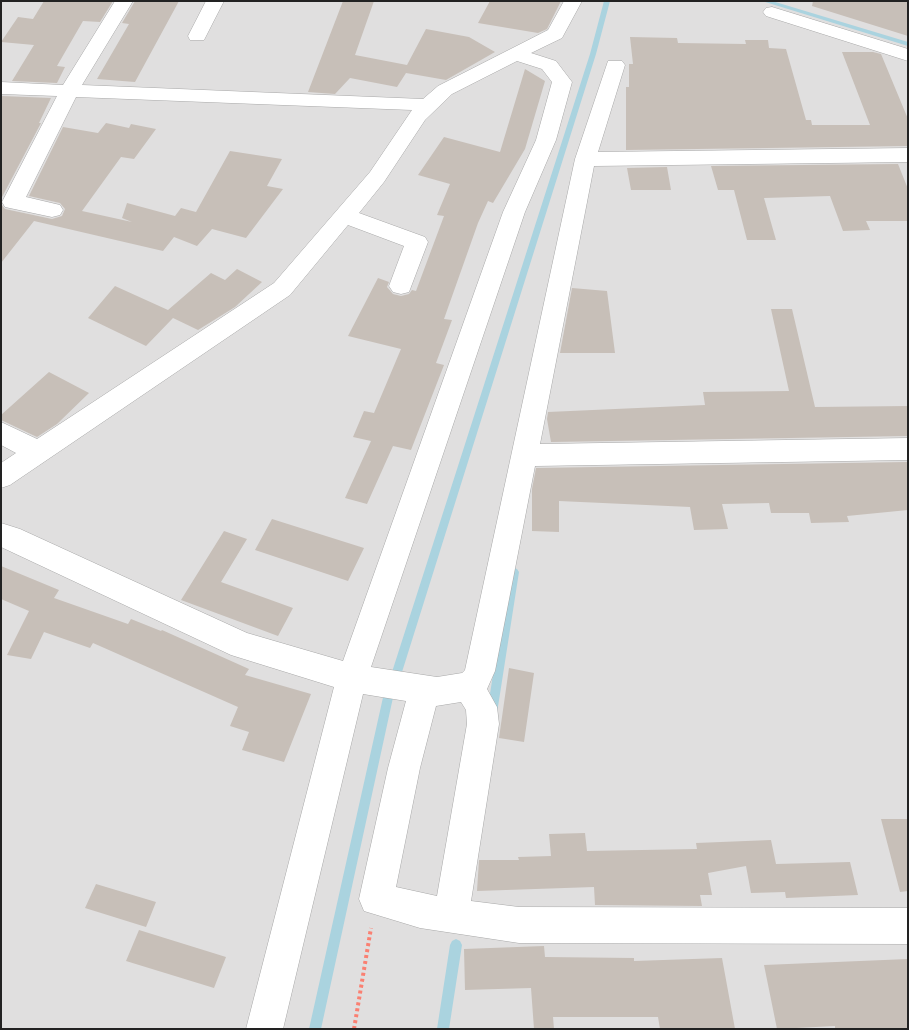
<!DOCTYPE html>
<style>
body{margin:0}
#map{position:relative;width:909px;height:1030px;overflow:hidden;background:#f2efe9;font-family:"Nunito Sans",sans-serif}
canvas{display:block}
.frame{position:absolute;inset:0;border:2px solid #222;pointer-events:none}
</style>
<div id="map">
<canvas width="909" height="1030"></canvas>
<div class="frame"></div>
</div>
<script>
const g = document.querySelector('canvas').getContext('2d');
g.lineJoin = 'round';
function fillPath(path, color) {
  g.fillStyle = color;
  g.fill(path, 'evenodd');
}
function shape(rows) {
  const path = new Path2D();
  for (const r of rows) {
    path.moveTo(r[0], r[1]);
    for (let i = 2; i < r.length; i += 2) path.lineTo(r[i], r[i + 1]);
  }
  return path;
}
function strokePath(path, color, width, dash) {
  g.strokeStyle = color;
  g.lineWidth = width;
  g.lineCap = dash ? 'butt' : 'round';
  g.setLineDash(dash || []);
  g.stroke(path);
}
const residential = shape([
 [1,1,908,1,908,1029,1,1029]
]);
const stream = shape([
 [604,1,610,1,596,54,402,672,400,675,397,677,394,675,392,672,590,54,604,1],
 [762,1,772,1,908,42,908,46,762,1],
 [514,568,517,569,519,572,497,713,496,716,492,718,488,716,487,713,509,572,511,569,514,568],
 [389,688,392,690,394,693,321,1029,309,1029,384,693,386,690,389,688],
 [456,939,460,941,462,945,449,1029,437,1029,450,945,452,941,456,939]
]);
const building = shape([
 [44,1,113,1,100,22,83,21,57,66,65,67,57,83,12,81,34,45,1,42,18,17,33,19],
 [135,1,179,1,135,82,97,79,129,24,122,23],
 [343,1,374,1,355,55,407,65,426,29,469,37,495,52,446,80,406,73,397,87,350,78,335,94,308,92],
 [490,1,561,1,547,29,538,33,478,23],
 [813,1,908,1,908,36,812,6],
 [630,37,677,38,678,43,746,44,745,40,768,40,769,48,786,49,806,120,811,120,812,125,870,125,842,52,873,52,881,54,908,119,908,146,626,150,626,87,629,87,629,64,633,64],
 [525,69,545,81,525,149,493,203,488,201,478,223,444,319,452,320,436,363,444,365,411,450,393,446,367,504,345,498,371,441,353,437,364,411,374,413,401,349,348,336,378,278,389,282,387,287,393,294,401,296,409,294,412,290,416,291,444,216,437,215,450,184,418,175,444,137,500,152],
 [2,96,51,98,39,123,41,123,1,199],
 [106,123,129,128,131,124,156,129,134,159,121,157,82,211,132,222,122,218,127,203,175,216,181,208,196,212,230,151,282,159,267,186,283,189,246,238,212,229,197,246,174,237,163,251,34,221,1,263,1,204,5,209,52,219,62,216,65,209,60,203,29,196,63,127,98,133],
 [898,164,908,189,908,221,866,221,870,230,843,231,830,196,764,198,776,240,747,240,734,190,718,190,711,166],
 [667,167,671,190,631,190,627,168],
 [237,269,262,282,235,307,198,330,173,318,146,346,88,318,115,286,168,310,211,273,225,280],
 [572,288,607,291,615,353,560,353],
 [771,309,792,309,815,407,908,406,908,436,551,442,547,419,548,412,705,405,703,392,789,391],
 [49,372,89,393,57,424,37,437,1,420,1,415],
 [908,462,908,510,847,516,849,522,811,523,809,513,771,513,769,503,722,504,728,529,694,530,690,507,559,501,559,532,532,531,532,489,536,468],
 [272,519,364,548,348,581,255,550],
 [224,531,247,539,221,582,293,608,278,636,181,600],
 [1,566,59,590,54,598,128,624,131,619,161,631,162,630,249,669,245,675,311,694,284,762,242,750,249,732,230,726,238,707,93,643,90,648,44,632,31,659,7,655,29,611,1,599],
 [509,668,534,673,524,742,499,738],
 [881,819,908,819,908,891,900,892],
 [585,833,587,851,697,849,696,843,771,840,776,864,850,862,858,895,786,898,785,892,751,893,746,866,708,873,712,895,700,895,702,906,595,905,594,887,477,891,479,860,519,860,518,857,551,856,549,834],
 [96,884,156,902,146,927,85,908],
 [139,930,226,957,214,988,126,961],
 [544,946,545,957,634,958,634,961,722,958,735,1029,660,1029,658,1017,553,1017,554,1029,534,1029,531,988,465,990,464,949],
 [908,959,908,1029,835,1029,835,1026,777,1029,764,965]
]);
const path = shape([
 [354,1029,371,928]
]);
const minor = shape([
 [115,1,133,1,82,85,423,99,438,86,548,30,564,1,582,1,562,38,531,53,556,61,572,82,556,140,525,212,371,667,437,677,462,673,465,670,575,159,608,61,622,61,625,65,598,152,908,148,908,162,594,166,540,444,908,438,908,460,535,466,495,671,487,689,497,707,499,724,471,901,519,907,908,908,908,944,519,943,420,928,364,911,359,899,388,768,406,701,363,694,283,1029,246,1029,334,687,231,655,1,547,1,523,20,529,247,633,343,661,503,212,536,140,552,82,542,69,517,61,452,94,425,120,384,182,359,213,425,237,428,242,409,292,401,294,393,292,389,286,404,246,348,225,290,295,10,485,1,488,1,463,16,453,1,445,1,422,37,439,274,283,370,172,412,110,76,97,26,197,60,205,63,210,60,215,52,217,5,207,2,202,57,96,1,94,1,82,63,85,115,1],
 [461,702,466,710,467,724,437,896,396,887,420,768,436,706,461,702],
 [206,1,224,1,204,40,190,40,188,36,206,1],
 [772,7,908,49,908,61,766,16,763,12,766,8,772,7]
]);
fillPath(residential, '#e0dfdf');
fillPath(stream, '#aad3df');
fillPath(building, '#c7bfb8');
strokePath(minor, '#a9a9a9', 1);
strokePath(path, '#fa8072', 4, [3, 3]);
fillPath(minor, '#fff');
</script>
